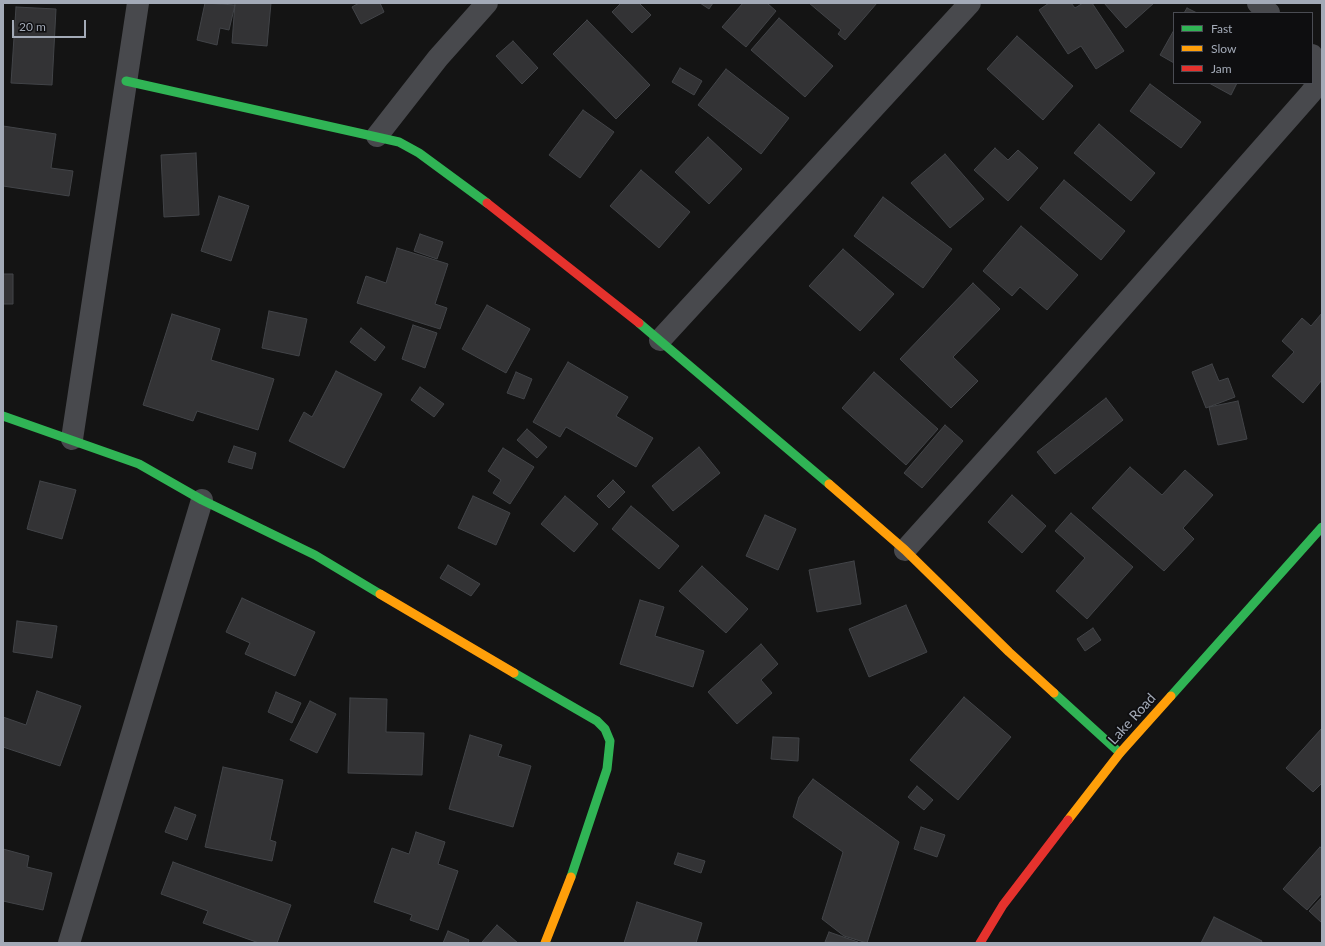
<!DOCTYPE html>
<style>
body{margin:0}
#map{position:relative;width:1325px;height:946px;overflow:hidden;background:#141414;font-family:Lato,sans-serif}
canvas{display:block}
.frame{position:absolute;inset:0;border:4px solid #a3aab7;pointer-events:none}
.legend{position:absolute;left:1173px;top:12px;width:140px;height:72px;box-sizing:border-box;background:#0e0e10;border:1px solid #4a4c53;margin:0;padding:5px 7px;list-style:none;font-size:12px;color:#a3aab7}
.legend li{display:flex;align-items:center;gap:8px;height:20px}
.legend b{width:20px;border:1px solid #4a4c53}
.scale{position:absolute;left:12px;top:20px;width:74px;height:18px;box-sizing:border-box;border:2px solid #a3aab7;border-top:0;padding-left:5px;font-size:12px;line-height:14px;white-space:nowrap;color:#a3aab7;-webkit-text-stroke:3px #0e0e10;paint-order:stroke}
</style>
<div id="map">
<canvas width="1325" height="946"></canvas>
<div class="frame"></div>
<ul class="legend">
<li><b style="height:5px;background:#30b455"></b>Fast</li>
<li><b style="height:5px;background:#ff9f0a"></b>Slow</li>
<li><b style="height:5px;background:#e5322d"></b>Jam</li>
</ul>
<div class="scale">20 m</div>
</div>
<script>
const g = document.querySelector('canvas').getContext('2d');
g.lineJoin = 'round';
function fillPath(path, color) {
  g.fillStyle = color;
  g.fill(path, 'evenodd');
}
function shape(rows) {
  const path = new Path2D();
  for (const r of rows) {
    path.moveTo(r[0], r[1]);
    for (let i = 2; i < r.length; i += 2) path.lineTo(r[i], r[i + 1]);
  }
  return path;
}
function strokePath(path, color, width, dash) {
  g.strokeStyle = color;
  g.lineWidth = width;
  g.lineCap = dash ? 'butt' : 'round';
  g.setLineDash(dash || []);
  g.stroke(path);
}
function label(font, color, halo, rows, align = 'center') {
  g.font = font + ' Lato,sans-serif';
  g.lineWidth = 3.5;
  g.setLineDash([]);
  g.textBaseline = 'middle';
  g.strokeStyle = halo;
  g.fillStyle = color;
  for (const [text, x, y, turn = 0] of rows) {
    g.save();
    g.translate(x, y);
    g.rotate((+turn || 0) * Math.PI / 180);
    g.textAlign = isNaN(turn) ? turn : align;
    if (halo) g.strokeText(text, 0, 0);
    g.fillText(text, 0, 0);
    g.restore();
  }
}
const building = shape([
 [205,3,235,5,229,30,220,28,217,45,197,40,205,3],
 [235,3,271,3,267,46,232,43,235,3],
 [359,3,380,3,384,12,361,24,352,7,359,3],
 [621,3,639,3,651,15,632,33,612,12,621,3],
 [700,3,713,3,709,9,700,3],
 [743,3,767,3,776,11,746,47,722,27,743,3],
 [809,3,877,3,845,40,838,34,841,30,809,3],
 [1049,3,1071,3,1075,8,1083,3,1092,3,1124,51,1096,69,1081,46,1068,54,1039,10,1049,3],
 [1104,3,1154,3,1126,28,1104,3],
 [16,7,56,9,52,85,11,83,16,7],
 [1187,8,1197,13,1184,13,1187,8],
 [779,18,833,66,805,97,751,50,779,18],
 [587,20,650,85,616,119,553,54,587,20],
 [1174,30,1174,63,1160,55,1174,30],
 [1017,36,1073,86,1043,120,987,69,1017,36],
 [513,41,538,68,522,84,496,56,513,41],
 [680,68,702,81,694,95,672,82,680,68],
 [726,69,789,118,761,154,698,105,726,69],
 [1209,83,1237,83,1231,95,1209,83],
 [1150,84,1201,122,1181,148,1130,111,1150,84],
 [583,110,614,132,580,178,549,155,583,110],
 [1099,124,1155,173,1131,201,1074,153,1099,124],
 [3,126,56,134,51,168,73,171,69,196,3,186,3,126],
 [708,137,742,169,709,204,675,172,708,137],
 [995,148,1008,160,1018,150,1038,168,1008,201,974,170,995,148],
 [196,153,199,215,164,217,161,155,196,153],
 [945,154,984,199,950,228,911,183,945,154],
 [641,170,690,212,659,248,610,206,641,170],
 [1064,180,1125,231,1101,260,1040,208,1064,180],
 [219,196,249,206,231,261,201,251,219,196],
 [883,197,952,249,923,288,854,236,883,197],
 [1021,226,1078,275,1047,310,1020,287,1012,296,983,271,1021,226],
 [420,234,443,242,437,259,414,251,420,234],
 [397,248,448,264,435,304,447,308,440,329,357,303,366,276,386,283,397,248],
 [843,249,894,294,860,331,809,286,843,249],
 [3,274,13,274,13,304,3,304,3,274],
 [973,283,1000,309,953,357,978,381,951,408,900,359,973,283],
 [487,305,530,329,506,373,462,349,487,305],
 [269,311,307,319,299,356,262,348,269,311],
 [1322,313,1322,380,1303,403,1272,376,1294,352,1282,341,1302,318,1311,326,1322,313],
 [172,314,220,329,211,360,274,379,258,430,197,411,193,421,143,405,172,314],
 [413,325,437,333,425,368,402,359,413,325],
 [361,328,385,347,375,361,350,342,361,328],
 [568,362,628,397,616,416,653,438,636,467,566,427,560,437,533,422,568,362],
 [1212,364,1219,381,1228,378,1235,397,1206,408,1192,372,1212,364],
 [336,371,382,394,344,468,289,441,304,412,312,417,336,371],
 [516,372,532,379,524,399,507,393,516,372],
 [874,372,938,429,906,465,842,408,874,372],
 [420,387,444,404,434,417,411,400,420,387],
 [1106,398,1123,420,1055,474,1037,452,1106,398],
 [1238,401,1247,439,1218,445,1209,407,1238,401],
 [945,425,963,441,922,488,904,473,945,425],
 [527,429,547,447,537,458,517,440,527,429],
 [234,446,256,453,252,469,228,462,234,446],
 [699,447,720,473,673,511,652,486,699,447],
 [503,448,534,467,510,504,493,493,501,480,488,471,503,448],
 [1130,467,1162,495,1185,470,1213,495,1183,528,1194,539,1164,571,1092,508,1130,467],
 [613,480,625,492,609,508,597,496,613,480],
 [40,481,76,490,62,539,27,529,40,481],
 [1012,495,1046,526,1022,553,988,522,1012,495],
 [473,496,510,513,496,545,458,528,473,496],
 [565,496,598,524,574,552,541,524,565,496],
 [631,506,679,546,659,569,612,529,631,506],
 [1071,513,1133,567,1087,619,1056,591,1085,558,1055,531,1071,513],
 [765,515,796,529,778,570,746,556,765,515],
 [854,561,861,604,817,612,809,570,854,561],
 [448,565,480,584,471,596,440,578,448,565],
 [702,566,748,609,726,633,679,591,702,566],
 [242,598,315,632,295,676,245,654,250,643,226,632,242,598],
 [640,600,664,607,655,636,704,651,693,687,620,664,640,600],
 [906,605,927,652,869,677,849,629,906,605],
 [17,621,57,626,52,658,13,652,17,621],
 [1093,628,1101,640,1085,651,1077,639,1093,628],
 [761,644,778,664,761,680,772,693,737,724,708,692,761,644],
 [37,691,81,706,60,766,3,747,3,717,26,725,37,691],
 [276,692,301,703,292,723,268,712,276,692],
 [964,697,1011,737,958,800,910,760,964,697],
 [350,698,387,699,386,732,424,733,422,775,348,773,350,698],
 [310,701,336,714,317,753,290,740,310,701],
 [1322,728,1322,785,1321,784,1313,792,1286,768,1322,728],
 [470,735,502,745,498,756,531,766,513,827,449,809,470,735],
 [773,737,799,738,798,761,771,759,773,737],
 [223,767,283,780,270,840,276,842,272,861,205,847,223,767],
 [813,779,899,842,867,943,844,936,822,919,843,852,793,817,799,797,813,779],
 [917,786,933,800,924,810,908,797,917,786],
 [175,807,196,815,187,840,165,832,175,807],
 [921,827,945,835,937,857,914,849,921,827],
 [416,832,445,842,438,864,458,871,438,930,410,920,412,915,374,902,392,848,409,854,416,832],
 [1320,847,1322,849,1322,893,1307,910,1283,889,1320,847],
 [3,849,29,856,27,867,52,873,43,910,3,901,3,849],
 [678,853,705,861,701,873,674,864,678,853],
 [173,862,291,905,277,943,259,943,203,923,208,911,161,894,173,862],
 [1322,897,1322,923,1309,911,1322,897],
 [637,902,702,923,696,943,624,943,637,902],
 [1214,917,1262,941,1261,943,1201,943,1214,917],
 [497,925,518,943,482,942,497,925],
 [448,931,469,940,468,943,443,943,448,931],
 [829,932,858,942,857,943,825,942,829,932]
]);
const street = shape([
 [1258,3,1269,13],
 [377,136,438,58,487,3],
 [660,340,970,3],
 [72,439,138,3],
 [905,550,1065,372,1310,94,1317,85,1319,74,1316,61,1312,55],
 [69,943,202,500]
]);
const fast = shape([
 [126,81,399,142,419,153,487,203],
 [639,323,829,484],
 [3,416,139,464,202,500,315,555,380,594],
 [514,673,597,721,605,729,610,741,607,769,571,877],
 [1054,693,1120,753],
 [1171,696,1322,527]
]);
const slow = shape([
 [829,484,905,550,1009,652,1054,693],
 [380,594,514,673],
 [1068,820,1120,753,1171,696],
 [545,943,571,877]
]);
const jam = shape([
 [487,203,639,323],
 [980,943,1003,905,1068,820]
]);
const streetNames = [
 ["Lake Road",1132,719,-48]
];
fillPath(building, '#333335');
strokePath(building, '#424448', 1);
strokePath(street, '#48494d', 22);
strokePath(fast, '#30b455', 9);
strokePath(slow, '#ff9f0a', 9);
strokePath(jam, '#e5322d', 9);
label('14px', '#a3aab7', '#0e0e10', streetNames);
</script>
